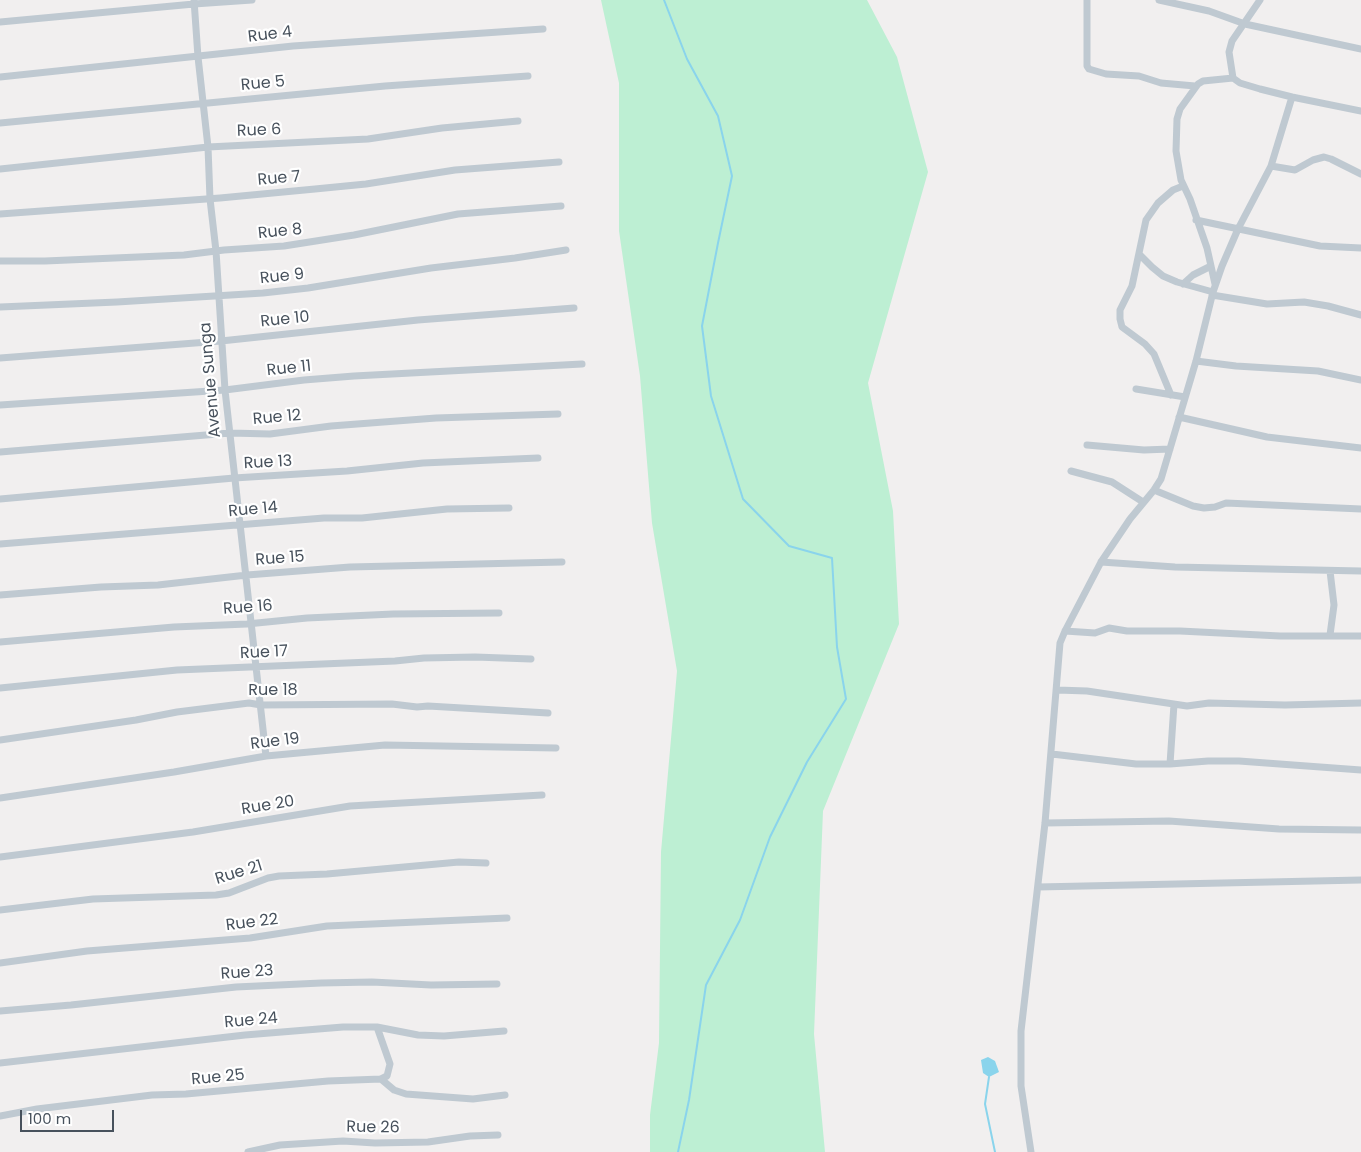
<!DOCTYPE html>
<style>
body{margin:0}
#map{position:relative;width:1361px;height:1152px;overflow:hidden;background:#f1efef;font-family:Poppins,sans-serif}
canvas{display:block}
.scale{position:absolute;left:20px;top:1110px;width:94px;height:22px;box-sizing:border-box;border:2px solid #47515c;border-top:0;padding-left:6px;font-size:15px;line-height:18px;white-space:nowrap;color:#47515c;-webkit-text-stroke:4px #fff;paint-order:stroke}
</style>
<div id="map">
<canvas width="1361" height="1152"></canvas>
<div class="scale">100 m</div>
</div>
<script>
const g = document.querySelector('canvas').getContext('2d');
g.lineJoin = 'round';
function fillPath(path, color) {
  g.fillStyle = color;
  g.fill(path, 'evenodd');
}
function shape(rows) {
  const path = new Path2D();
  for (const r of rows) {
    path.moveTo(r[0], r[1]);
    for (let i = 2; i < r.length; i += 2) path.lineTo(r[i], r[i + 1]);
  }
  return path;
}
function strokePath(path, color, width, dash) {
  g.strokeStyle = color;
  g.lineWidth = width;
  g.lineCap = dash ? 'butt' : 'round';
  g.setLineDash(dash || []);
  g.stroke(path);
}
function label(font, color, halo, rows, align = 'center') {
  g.font = font + ' Poppins,sans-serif';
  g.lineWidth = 4.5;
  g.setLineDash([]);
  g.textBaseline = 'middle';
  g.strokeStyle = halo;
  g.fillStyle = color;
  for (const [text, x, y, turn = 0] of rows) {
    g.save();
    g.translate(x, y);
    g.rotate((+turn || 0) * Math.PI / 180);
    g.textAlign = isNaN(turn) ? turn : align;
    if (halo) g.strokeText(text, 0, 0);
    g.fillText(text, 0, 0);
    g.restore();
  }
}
const green = shape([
 [601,0,867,0,897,57,928,172,868,383,893,511,899,624,823,811,814,1034,825,1152,650,1152,650,1115,659,1043,661,852,677,671,652,523,640,376,619,231,619,83]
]);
const water = shape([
 [988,1057,995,1061,999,1072,989,1077,983,1073,981,1060]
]);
const stream = shape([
 [664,0,687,59,718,116,732,176,718,243,702,326,711,396,743,499,789,546,832,558,837,647,846,699,807,762,770,837,740,920,706,985,689,1100,678,1152],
 [989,1077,985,1104,995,1152]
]);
const minor = shape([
 [194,0,198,57,208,147,210,199,216,251,225,390,266,756],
 [1087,0,1087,66,1089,69,1106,74,1139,76,1161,83,1195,86],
 [1159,0,1209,11,1245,24,1361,49],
 [0,22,194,4,252,0],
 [0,77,293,46,543,29],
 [1292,97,1361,111],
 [0,123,385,86,528,76],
 [1271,166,1295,170,1313,160,1324,157,1331,159,1361,174],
 [0,169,208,147,368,139,442,128,518,121],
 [0,214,220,198,315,189,366,184,455,170,559,162],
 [1196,220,1320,246,1361,248],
 [1139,254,1152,267,1163,276,1177,282,1213,292],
 [0,261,45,261,184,255,224,250,284,246,354,235,458,214,561,206],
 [1183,284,1193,275,1211,266],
 [1215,284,1207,248,1190,199,1181,180,1176,151,1177,119,1180,109,1198,84,1203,81,1233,78],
 [1212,295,1267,304,1304,302,1328,306,1361,315],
 [0,307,117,302,263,293,308,288,431,268,515,258,566,250],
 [0,358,221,341,418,320,574,308],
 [1196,361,1236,366,1318,371,1361,380],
 [1136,389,1185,397],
 [1171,395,1154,354,1145,344,1122,327,1120,319,1120,310,1132,286,1146,220,1158,203,1173,190,1183,186],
 [0,405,225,390,304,380,354,376,582,364],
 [1179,417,1267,437,1361,448],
 [1087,445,1144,450,1170,449],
 [0,452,230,433,270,434,331,426,436,418,558,414],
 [1071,471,1112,482,1143,502],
 [1154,490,1193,506,1204,508,1215,507,1226,503,1361,509],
 [0,499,234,478,347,471,423,463,538,458],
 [0,544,324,518,362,518,447,509,509,508],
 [1101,562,1175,567,1361,571],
 [0,595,101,587,158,585,247,575,350,567,562,562],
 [1065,631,1095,633,1109,628,1127,631,1180,631,1280,636,1361,636],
 [1330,635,1334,605,1330,571],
 [0,642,174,627,247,624,307,618,393,614,499,613],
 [0,688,177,670,395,661,424,658,475,657,531,659],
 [1057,690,1087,691,1187,706,1209,703,1285,705,1361,703],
 [0,740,136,720,177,712,249,703,261,705,392,704,417,707,428,706,548,713],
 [1052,754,1136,764,1170,764,1208,761,1239,761,1361,770],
 [1170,764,1174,704],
 [0,798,174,772,266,756,385,745,556,748],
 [1045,823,1169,821,1279,829,1361,830],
 [0,857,193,832,350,806,542,795],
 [1038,887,1361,880],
 [0,910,93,899,216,895,229,893,268,878,279,876,327,874,459,862,486,863],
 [0,963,87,951,250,938,327,926,507,918],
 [0,1011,71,1005,236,987,321,983,372,982,431,985,497,984],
 [0,1063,245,1035,343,1027,377,1027,418,1035,444,1036,504,1031],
 [381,1079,394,1090,406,1094,473,1099,505,1095],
 [0,1116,37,1109,152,1095,186,1094,328,1081,381,1079,387,1076,390,1064,377,1027],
 [248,1152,280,1145,343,1141,375,1143,428,1142,470,1136,498,1135],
 [1031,1152,1021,1086,1021,1031,1045,823,1060,643,1065,631,1101,562,1130,519,1154,490,1161,479,1196,361,1213,292,1222,266,1238,229,1271,166,1292,97,1260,89,1240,83,1233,78,1229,52,1232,41,1260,0]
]);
const streetNames = [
 ["Rue 4",270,35,-7],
 ["Rue 5",263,84,-5],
 ["Rue 6",259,131,-2],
 ["Rue 7",279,179,-5],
 ["Rue 8",280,232,-6],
 ["Rue 9",282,277,-6],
 ["Rue 10",285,320,-6],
 ["Rue 11",289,369,-6],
 ["Avenue Sunga",211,380,-95],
 ["Rue 12",277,418,-5],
 ["Rue 13",268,463,-3],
 ["Rue 14",253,510,-5],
 ["Rue 15",280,559,-4],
 ["Rue 16",248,608,-4],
 ["Rue 17",264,653,-3],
 ["Rue 18",273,691],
 ["Rue 19",275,742,-7],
 ["Rue 20",268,806,-9],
 ["Rue 21",239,873,-17],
 ["Rue 22",252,923,-7],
 ["Rue 23",247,973,-4],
 ["Rue 24",251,1021,-5],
 ["Rue 25",218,1078,-5],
 ["Rue 26",373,1128,1]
];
fillPath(green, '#bdefd3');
fillPath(water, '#8ad4ec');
strokePath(stream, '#8ad4ec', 2);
strokePath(minor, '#bfc9d1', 7);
label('16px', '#47515c', '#fff', streetNames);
</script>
